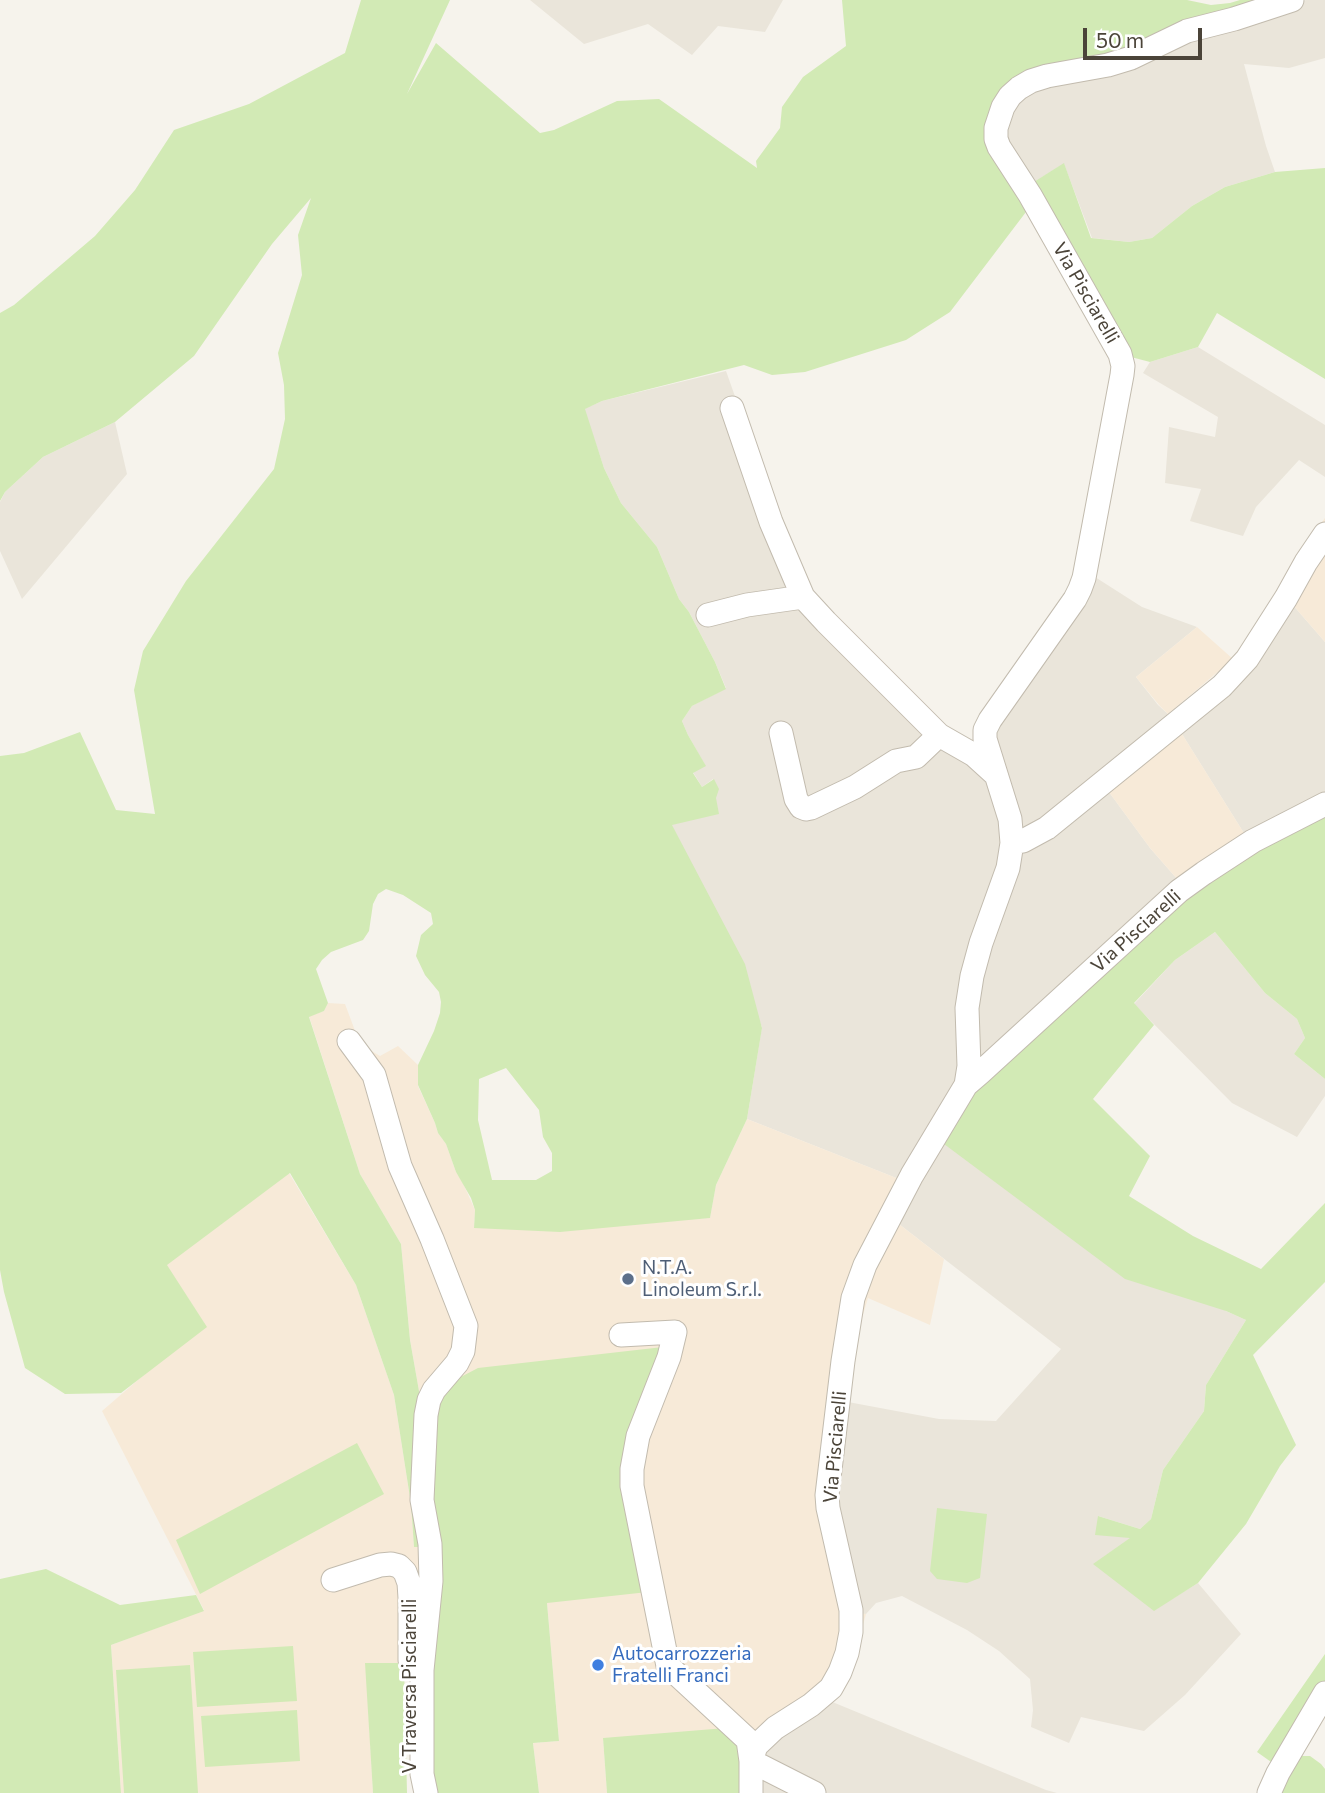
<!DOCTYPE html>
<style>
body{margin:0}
#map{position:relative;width:1325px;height:1793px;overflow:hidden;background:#f6f3ec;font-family:Commissioner,sans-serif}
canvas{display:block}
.scale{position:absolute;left:1083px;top:28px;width:119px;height:32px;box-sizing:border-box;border:4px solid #4b4439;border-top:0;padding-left:9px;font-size:21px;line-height:24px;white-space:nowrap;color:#4b4439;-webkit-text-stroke:5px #fff;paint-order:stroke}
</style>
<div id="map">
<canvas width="1325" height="1793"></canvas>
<div class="scale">50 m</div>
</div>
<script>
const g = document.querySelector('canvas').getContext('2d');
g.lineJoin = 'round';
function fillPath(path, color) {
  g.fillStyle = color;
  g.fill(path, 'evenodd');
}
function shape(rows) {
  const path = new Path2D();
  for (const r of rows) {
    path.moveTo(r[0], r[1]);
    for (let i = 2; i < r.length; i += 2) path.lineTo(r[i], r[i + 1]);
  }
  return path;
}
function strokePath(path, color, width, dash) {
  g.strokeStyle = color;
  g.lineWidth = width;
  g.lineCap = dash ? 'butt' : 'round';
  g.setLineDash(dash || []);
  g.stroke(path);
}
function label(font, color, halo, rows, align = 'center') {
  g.font = font + ' Commissioner,sans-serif';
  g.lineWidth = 6;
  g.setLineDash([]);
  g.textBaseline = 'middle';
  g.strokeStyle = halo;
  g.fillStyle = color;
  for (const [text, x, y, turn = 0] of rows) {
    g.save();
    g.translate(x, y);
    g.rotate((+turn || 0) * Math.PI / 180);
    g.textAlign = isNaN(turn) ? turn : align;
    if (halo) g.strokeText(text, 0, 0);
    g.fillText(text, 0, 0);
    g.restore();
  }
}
const residential = shape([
 [530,0,783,0,765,32,718,26,692,55,648,24,584,44],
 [1306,0,1325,0,1325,58,1289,68,1244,64,1266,146,1275,172,1225,187,1192,206,1152,238,1129,242,1092,238,1064,164,1029,185,1004,132,1014,102,1036,86,1214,31],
 [1198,347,1325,425,1325,477,1299,460,1256,507,1243,536,1190,521,1201,489,1165,483,1169,427,1215,437,1218,417,1143,373,1150,362],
 [726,371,792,557,810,598,930,716,978,748,1095,577,1142,607,1197,627,1136,677,1158,705,1168,714,1123,756,1106,788,1150,848,1178,880,964,1101,1226,1311,1246,1320,1206,1385,1204,1411,1163,1470,1151,1519,1140,1529,1098,1516,1131,1538,1127,1542,1105,1556,1154,1610,1198,1583,1241,1634,1185,1695,1144,1731,1081,1717,1069,1743,1031,1727,1033,1710,1030,1679,999,1651,967,1630,902,1596,876,1603,866,1614,843,1612,827,1541,848,1402,939,1419,996,1421,1061,1349,895,1221,914,1185,747,1119,762,1027,701,884,671,824,716,798,713,779,702,787,693,772,705,765,688,735,682,721,692,706,726,688,715,662,689,612,679,599,657,547,621,503,604,468,584,409,602,401],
 [115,422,127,474,22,599,0,551,0,502,5,492,43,457],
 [1292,604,1325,642,1325,810,1252,846,1177,726],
 [1215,932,1265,993,1297,1019,1305,1038,1294,1054,1325,1079,1325,1096,1297,1137,1232,1103,1134,1004,1175,960],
 [830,1701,1046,1790,1057,1793,744,1793,739,1744]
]);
const commercial = shape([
 [1325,518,1325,642,1292,604,1276,592,1292,562],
 [1197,627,1233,659,1168,714,1159,705,1136,677],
 [1177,726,1252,846,1178,880,1150,848,1106,788],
 [328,1003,345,1004,360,1044,380,1056,398,1046,418,1065,418,1086,435,1123,438,1133,446,1144,456,1172,462,1181,475,1210,474,1227,710,1218,716,1185,747,1119,914,1185,895,1221,944,1259,930,1325,868,1298,862,1318,848,1402,832,1401,843,1612,866,1614,850,1670,779,1736,603,1738,607,1793,539,1793,533,1743,559,1741,547,1603,455,1380,419,1391,410,1340,401,1244,360,1174,309,1016,324,1011],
 [289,1173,356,1285,394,1395,411,1504,414,1547,437,1546,428,1663,366,1663,373,1793,121,1793,111,1645,204,1610,102,1411,204,1323,166,1265]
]);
const green = shape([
 [361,0,450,0,407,94,436,43,540,133,554,130,617,101,659,99,757,168,756,161,780,128,782,107,803,77,846,46,842,0,1187,0,1211,5,1230,3,1240,0,1276,0,1124,55,1035,74,990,123,1029,208,950,312,906,340,805,372,772,375,744,365,602,401,585,409,604,468,621,503,657,547,679,599,689,612,715,662,726,689,692,706,682,721,688,735,706,766,693,773,702,787,714,779,719,789,716,798,719,814,672,825,745,964,762,1028,747,1119,716,1185,710,1218,560,1232,474,1228,475,1210,471,1198,456,1172,446,1144,438,1133,435,1123,418,1085,418,1065,434,1031,440,1013,441,1002,439,992,425,975,416,956,421,935,433,924,431,913,403,895,386,889,378,894,373,904,369,931,363,940,331,952,322,960,316,969,328,1003,324,1011,309,1017,360,1174,401,1244,410,1340,419,1391,421,1420,424,1547,414,1547,411,1504,394,1395,356,1285,290,1173,167,1265,207,1327,121,1393,65,1394,25,1368,4,1292,0,1270,0,756,24,753,80,732,116,810,155,814,134,690,143,651,186,581,274,469,285,419,284,385,278,353,302,275,298,235,311,198,272,244,194,356,115,422,43,457,5,492,0,501,0,313,14,305,95,236,135,190,174,130,249,104,345,53],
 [506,1068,539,1110,543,1137,552,1153,552,1171,536,1180,492,1180,478,1120,479,1079],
 [1064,163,1091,238,1129,242,1152,238,1192,206,1225,187,1275,172,1325,168,1325,379,1217,313,1198,347,1150,362,1131,357,1029,185],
 [1325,810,1325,1079,1294,1054,1305,1038,1297,1019,1265,993,1215,932,1175,960,1134,1003,1154,1025,1093,1099,1150,1156,1129,1196,1193,1236,1261,1269,1325,1203,1325,1282,1253,1355,1296,1445,1280,1466,1246,1524,1198,1583,1154,1611,1093,1564,1130,1538,1095,1535,1098,1516,1140,1529,1151,1519,1163,1470,1204,1411,1206,1385,1246,1320,1226,1311,1125,1279,940,1141,964,1101,1188,892],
 [663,1347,630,1444,648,1592,547,1603,559,1741,533,1743,539,1793,430,1793,430,1489,436,1426,440,1400,455,1380,478,1368],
 [357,1443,384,1494,200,1594,176,1540],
 [937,1508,987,1514,980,1578,967,1583,937,1579,930,1571],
 [46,1569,120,1605,196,1595,204,1611,111,1645,121,1793,0,1793,0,1579],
 [293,1646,297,1701,197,1707,193,1652],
 [1325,1654,1325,1685,1274,1764,1257,1752],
 [365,1663,404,1663,407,1793,373,1793],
 [190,1665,198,1793,124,1793,116,1670],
 [297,1710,300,1761,205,1767,201,1716],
 [726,1728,739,1744,744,1793,607,1793,603,1738],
 [1300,1756,1310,1756,1321,1764,1325,1769,1325,1793,1281,1793]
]);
const minor = shape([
 [732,408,771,522,803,597,826,622,939,735,974,755,996,775],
 [708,615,747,605,803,597],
 [781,733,796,799,801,807,806,809,811,808,855,787,896,761,916,757,939,735],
 [1012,843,1023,841,1047,828,1222,686,1247,659,1286,598,1306,562,1325,534],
 [349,1041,374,1075,400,1166,432,1239,466,1326,463,1351,457,1363,434,1390,429,1400,426,1415,422,1500,430,1544,431,1581,422,1670,422,1774,426,1793],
 [966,1085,980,1073,1179,891,1204,873,1253,841,1325,804],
 [621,1335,675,1332,669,1357,638,1436,632,1469,632,1486,668,1666,748,1740,751,1761,814,1793],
 [333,1580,380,1565,391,1564,399,1566,405,1572,409,1583,410,1598,410,1660],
 [751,1793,751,1761,756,1746,775,1728,811,1705,831,1688,840,1672,847,1653,851,1632,851,1610,828,1508,827,1495,843,1361,853,1298,865,1265,912,1175,966,1085,969,1066,967,1008,972,976,981,943,1008,868,1012,843,1010,819,985,739,985,730,990,720,1075,599,1080,589,1084,578,1122,375,1123,366,1120,354,1030,195,999,147,996,139,996,128,1003,107,1010,96,1019,88,1031,81,1047,76,1108,65,1131,58,1187,31,1234,19,1292,0],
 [1269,1793,1278,1773,1325,1693]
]);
const markers = [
 [628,1279,7,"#5c6f8a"],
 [598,1665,7,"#3f7fe0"]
];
const streetNames = [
 ["Via Pisciarelli",1086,293,60],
 ["Via Pisciarelli",1136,931,-42],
 ["Via Pisciarelli",835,1447,-85],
 ["V Traversa Pisciarelli",410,1686,-90]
];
const serviceNames = [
 ["N.T.A.",642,1268],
 ["Linoleum S.r.l.",642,1290]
];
const shopNames = [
 ["Autocarrozzeria",612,1654],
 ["Fratelli Franci",612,1676]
];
fillPath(residential, '#eae5da');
fillPath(commercial, '#f7ead8');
fillPath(green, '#d2eab5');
strokePath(minor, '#c2bbae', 25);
strokePath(minor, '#fff', 23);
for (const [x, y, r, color] of markers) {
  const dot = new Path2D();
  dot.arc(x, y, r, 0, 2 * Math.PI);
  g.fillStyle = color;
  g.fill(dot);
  strokePath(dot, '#fff', 2.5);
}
label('19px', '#4b4439', '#fff', streetNames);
label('19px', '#4e5e75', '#fff', serviceNames, 'left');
label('19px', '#366cbe', '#fff', shopNames, 'left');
</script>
